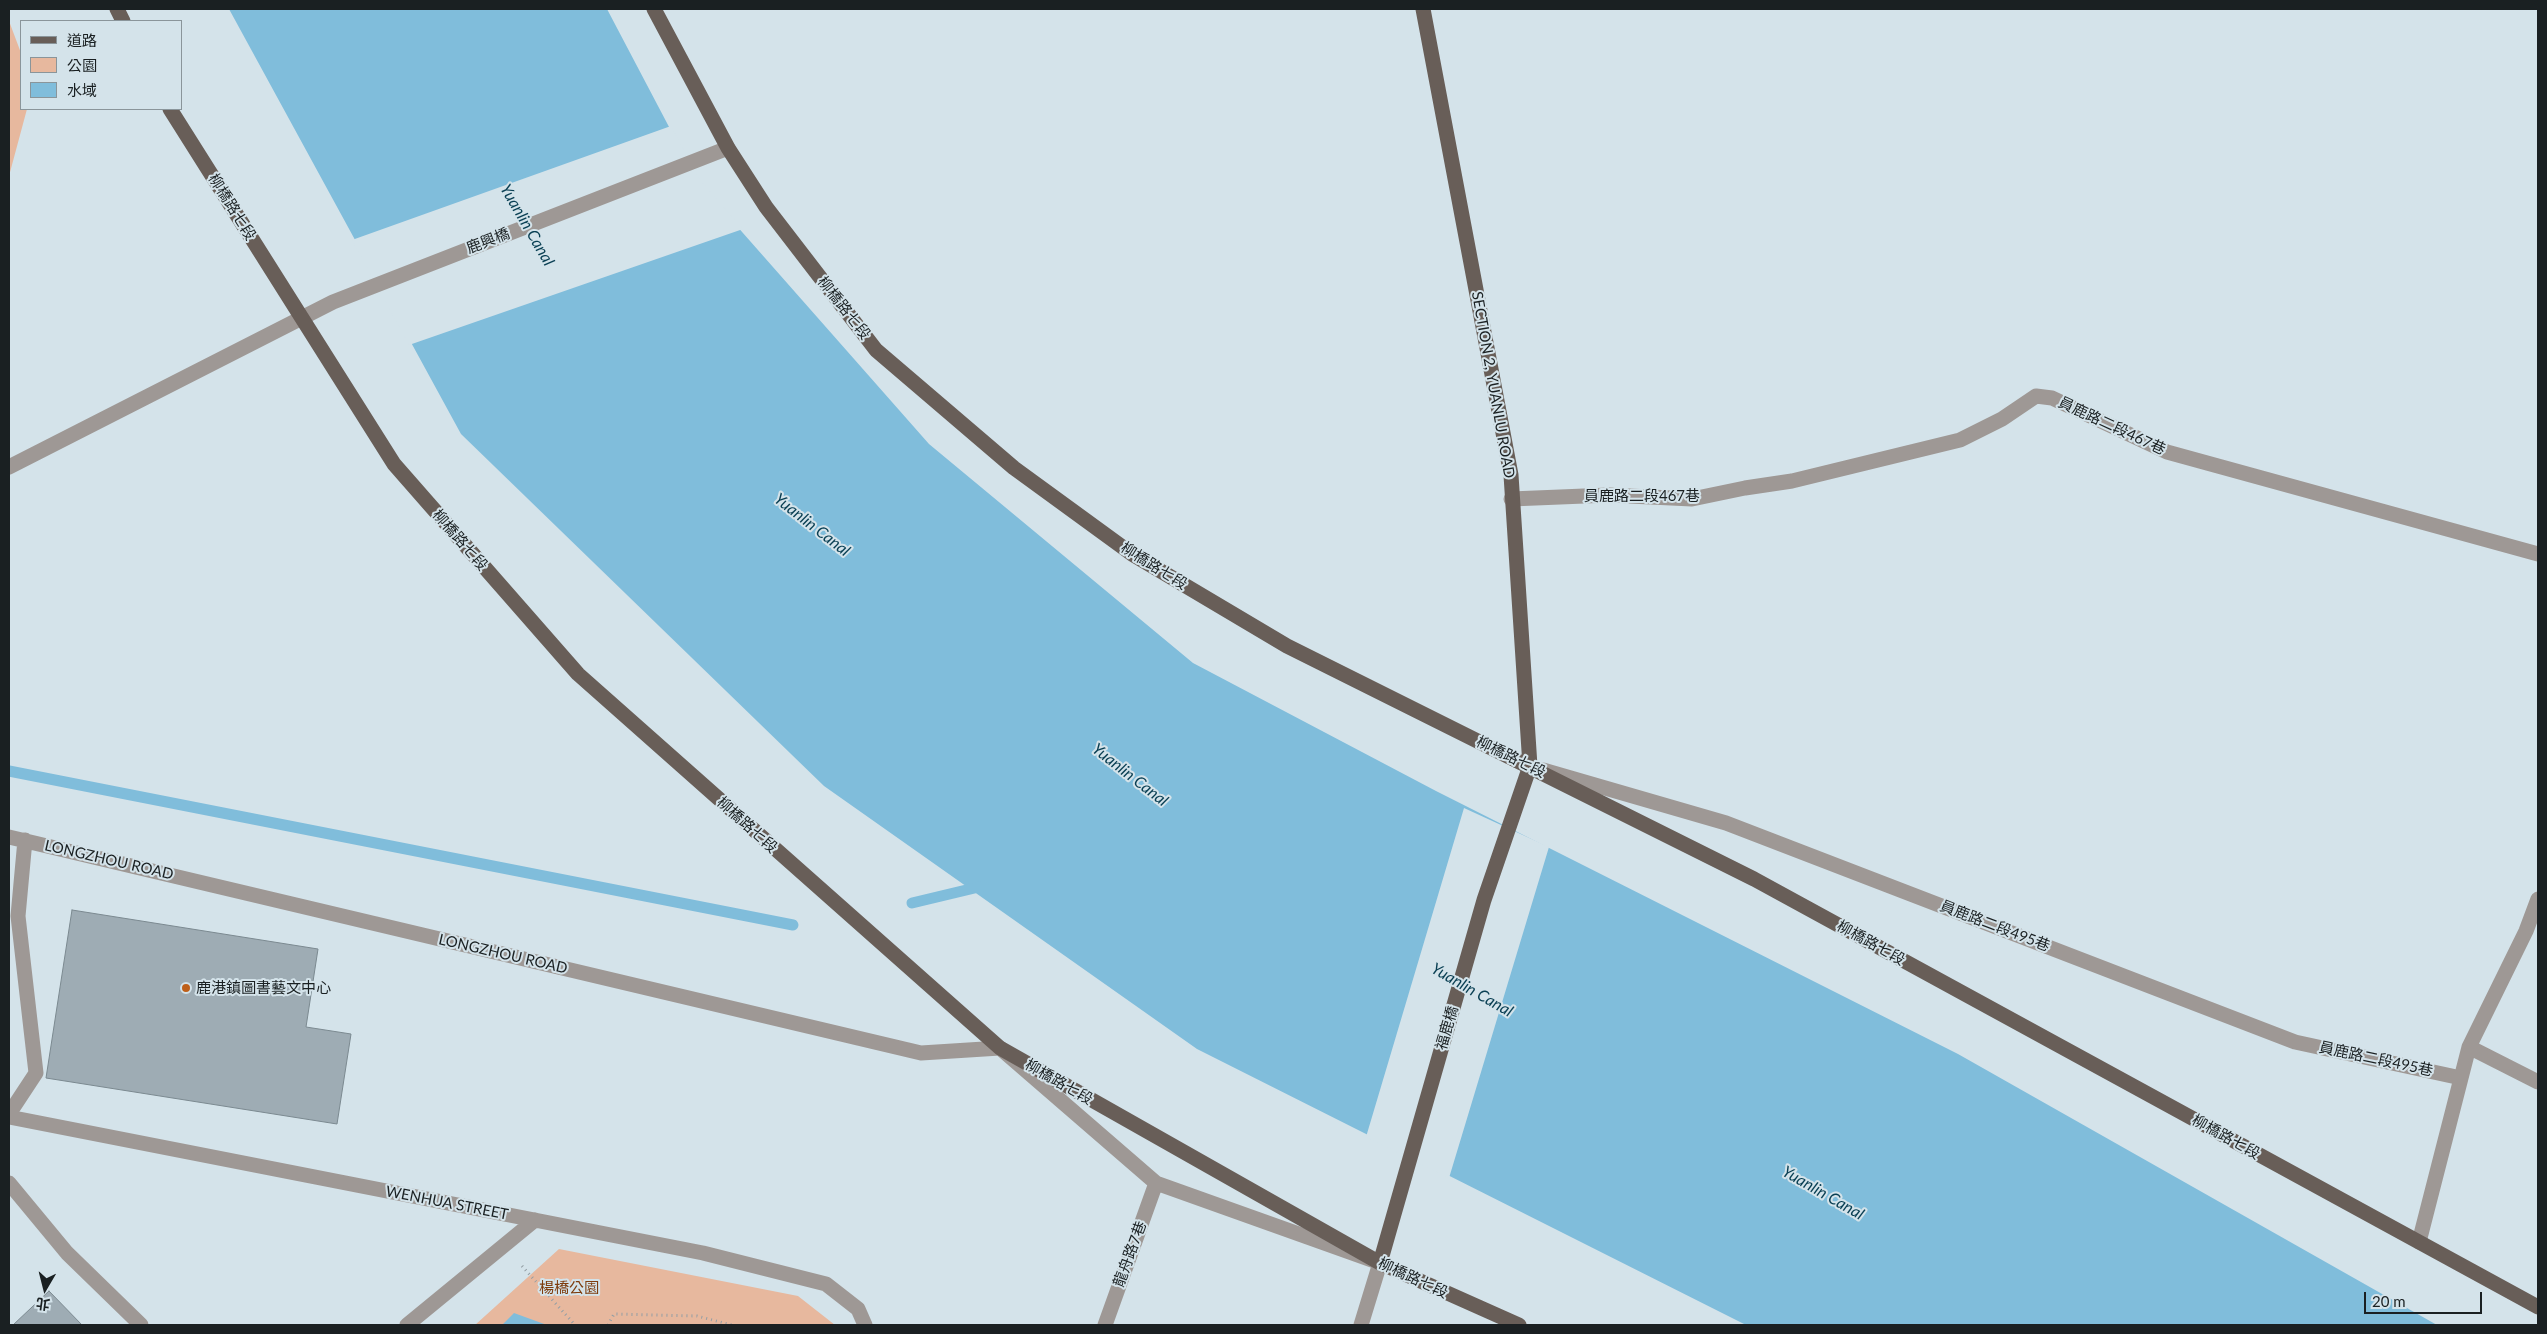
<!DOCTYPE html>
<meta charset="utf-8">
<style>
body{margin:0}
#map{position:relative;width:2547px;height:1334px;overflow:hidden;background:#d4e3ea;font-family:Lato,"Noto Sans TC",sans-serif}
canvas{display:block}
.frame{position:absolute;inset:0;border:10px solid #1a2022;pointer-events:none}
.legend{position:absolute;left:20px;top:20px;width:162px;height:90px;box-sizing:border-box;background:#d4e3ea;border:1px solid #8a959a;margin:0;padding:6px 9px;list-style:none;font-size:15px;color:#1a2022}
.legend li{display:flex;align-items:center;gap:10px;height:25px}
.legend b{width:25px;border:1px solid #8a959a}
.north{position:absolute;left:20px;top:1264px;width:50px;height:50px;-webkit-text-stroke:4px #d4e3ea;paint-order:stroke;rotate:188deg;font-size:14px;font-weight:700;line-height:20px;text-align:center;color:#1a2022}
.north::after{content:'';display:block;margin:auto;width:18px;height:22px;background:#1a2022;clip-path:polygon(50% 0,100% 100%,50% 72%,0 100%)}
.scale{position:absolute;left:2364px;top:1292px;width:118px;height:22px;box-sizing:border-box;border:2px solid #1a2022;border-top:0;padding-left:6px;font-size:15px;line-height:18px;white-space:nowrap;color:#1a2022;-webkit-text-stroke:4px #d4e3ea;paint-order:stroke}
</style>
<div id="map">
<canvas width="2547" height="1334"></canvas>
<div class="frame"></div>
<ul class="legend">
<li><b style="height:6px;background:#685e58"></b>道路</li>
<li><b style="height:14px;background:#e7b89e"></b>公園</li>
<li><b style="height:14px;background:#80bddb"></b>水域</li>
</ul>
<div class="north">北</div>
<div class="scale">20 m</div>
</div>
<script>
const g = document.querySelector('canvas').getContext('2d');
g.lineJoin = 'round';
function fillPath(path, color) {
  g.fillStyle = color;
  g.fill(path, 'evenodd');
}
function shape(rows) {
  const path = new Path2D();
  for (const r of rows) {
    path.moveTo(r[0], r[1]);
    for (let i = 2; i < r.length; i += 2) path.lineTo(r[i], r[i + 1]);
  }
  return path;
}
function strokePath(path, color, width, dash) {
  g.strokeStyle = color;
  g.lineWidth = width;
  g.lineCap = dash ? 'butt' : 'round';
  g.setLineDash(dash || []);
  g.stroke(path);
}
function label(font, color, halo, rows, align = 'center') {
  g.font = font + ' Lato,"Noto Sans TC",sans-serif';
  g.lineWidth = 4;
  g.setLineDash([]);
  g.textBaseline = 'middle';
  g.strokeStyle = halo;
  g.fillStyle = color;
  for (const [text, x, y, turn = 0] of rows) {
    g.save();
    g.translate(x, y);
    g.rotate((+turn || 0) * Math.PI / 180);
    g.textAlign = isNaN(turn) ? turn : align;
    if (halo) g.strokeText(text, 0, 0);
    g.fillText(text, 0, 0);
    g.restore();
  }
}
const green = shape([
 [9,21,21,53,21,109,27,109,9,176],
 [559,1249,798,1296,835,1325,475,1325]
]);
const water = shape([
 [229,9,607,9,698,182,929,444,1193,663,1436,791,1958,1054,2437,1325,1746,1325,1197,1049,824,786,461,434],
 [514,1313,547,1325,502,1325]
]);
const pier = shape([
 [671,126,700,180,743,229,409,345,352,240],
 [1464,808,1549,847,1449,1178,1366,1137]
]);
const stream = shape([
 [9,771,793,925],
 [912,903,983,886]
]);
const building = shape([
 [72,910,318,949,306,1027,351,1034,337,1124,46,1078,72,910],
 [49,1291,82,1325,13,1325,49,1291]
]);
const path = shape([
 [522,1266,575,1325],
 [608,1325,614,1314,697,1316,732,1325]
]);
const minor = shape([
 [9,467,333,302,728,148],
 [1511,499,1609,495,1692,499,1745,488,1792,481,1960,440,2002,419,2036,396,2052,398,2167,452,2538,554],
 [1543,770,1726,823,2295,1042,2461,1078],
 [9,837,921,1053,1000,1048,1156,1183,1380,1263,1361,1325],
 [2469,1047,2538,1082],
 [9,1114,36,1073,18,916,25,840],
 [9,1117,703,1253,826,1284,858,1309,865,1325],
 [9,1183,67,1253,141,1325],
 [2419,1242,2469,1047,2526,931,2538,899],
 [407,1325,535,1220],
 [1105,1325,1156,1183]
]);
const major = shape([
 [117,9,123,21],
 [654,9,728,148,766,207,876,350,1014,468,1132,554,1287,646,1754,879,2538,1307],
 [170,109,394,464,578,674,1000,1048,1380,1263,1519,1325],
 [1380,1263,1484,900,1530,766,1511,475,1423,9]
]);
const markers = [
 [186,988,5,"#be5f19"]
];
const streetNames = [
 ["柳橋路七段",232,207,58],
 ["鹿興橋",488,241,-21],
 ["柳橋路七段",844,308,52],
 ["SECTION 2, YUANLU ROAD",1493,385,80],
 ["員鹿路二段467巷",2112,426,25],
 ["員鹿路二段467巷",1642,496],
 ["柳橋路七段",460,540,49],
 ["柳橋路七段",1154,566,32],
 ["柳橋路七段",1511,757,26],
 ["柳橋路七段",747,825,42],
 ["LONGZHOU ROAD",109,860,13],
 ["員鹿路二段495巷",1995,926,21],
 ["柳橋路七段",1871,943,29],
 ["LONGZHOU ROAD",503,954,13],
 ["福鹿橋",1447,1028,-74],
 ["員鹿路二段495巷",2376,1059,12],
 ["柳橋路七段",1059,1082,30],
 ["柳橋路七段",2226,1137,29],
 ["WENHUA STREET",447,1203,11],
 ["龍舟路7巷",1130,1254,-70],
 ["柳橋路七段",1413,1278,25]
];
const poiNames = [
 ["鹿港鎮圖書藝文中心",196,988]
];
const parkNames = [
 ["楊橋公園",569,1288]
];
const waterNames = [
 ["Yuanlin Canal",527,225,60],
 ["Yuanlin Canal",812,525,38],
 ["Yuanlin Canal",1130,775,38],
 ["Yuanlin Canal",1472,990,30],
 ["Yuanlin Canal",1823,1193,30]
];
fillPath(green, '#e7b89e');
fillPath(water, '#80bddb');
fillPath(pier, '#d4e3ea');
strokePath(stream, '#80bddb', 11);
fillPath(building, '#9eacb4');
strokePath(building, '#7b8990', 1);
strokePath(path, '#939ea4', 3, [1, 4]);
strokePath(minor, '#9e9895', 15);
strokePath(major, '#685e58', 15);
for (const [x, y, r, color] of markers) {
  const dot = new Path2D();
  dot.arc(x, y, r, 0, 2 * Math.PI);
  g.fillStyle = color;
  g.fill(dot);
  strokePath(dot, '#d4e3ea', 2);
}
label('15px', '#1a2022', '#d4e3ea', streetNames);
label('15px', '#1a2022', '#d4e3ea', poiNames, 'left');
label('15px', '#7e3d0e', '#d4e3ea', parkNames);
label('italic 16px', '#093f53', '#d4e3ea', waterNames);
</script>
